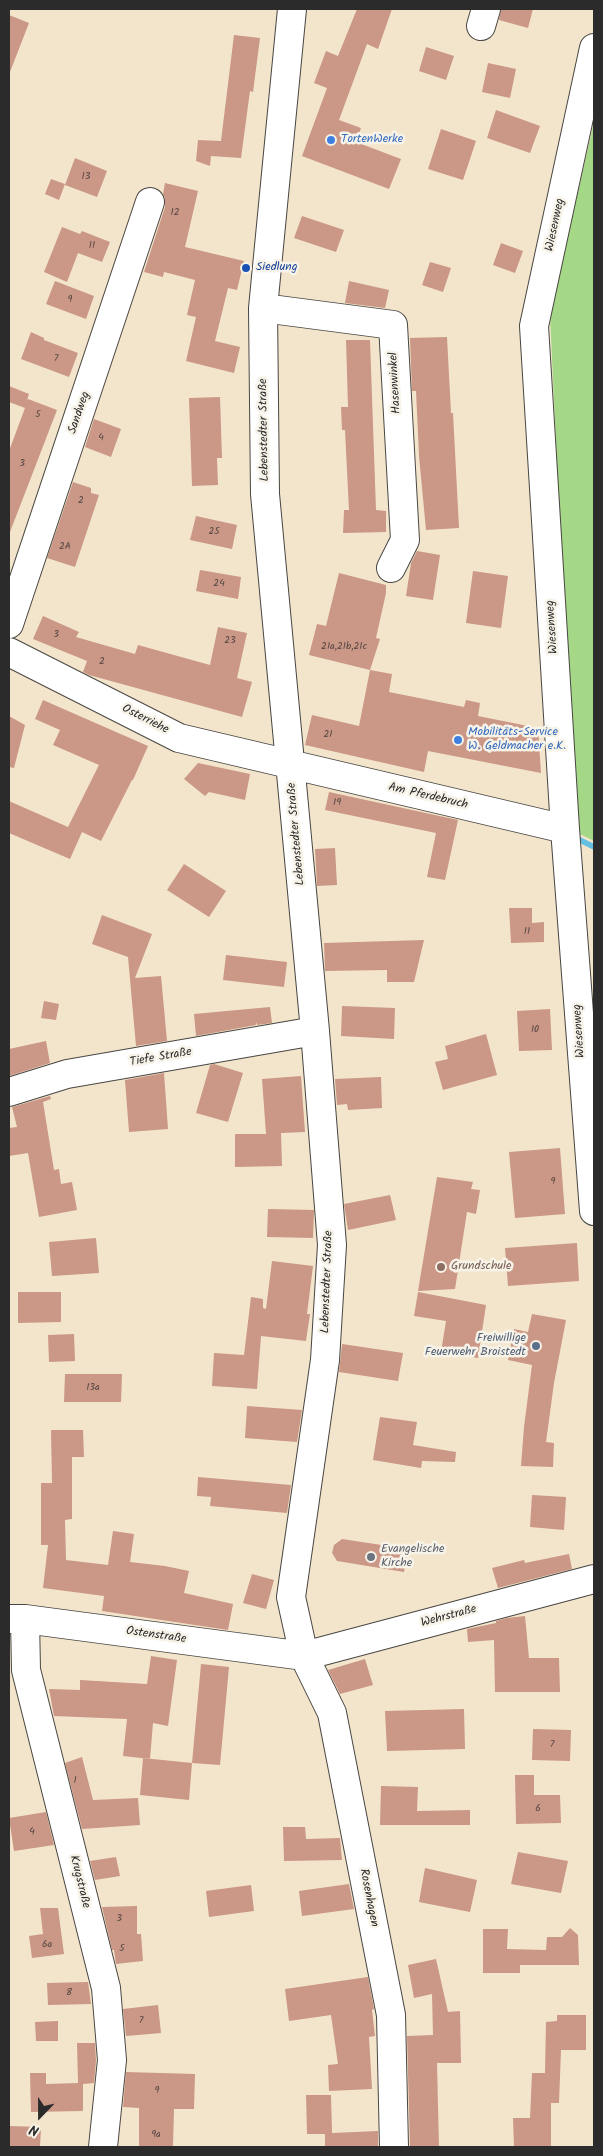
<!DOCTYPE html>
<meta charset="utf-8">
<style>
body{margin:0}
#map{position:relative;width:603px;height:2156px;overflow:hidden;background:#f3e5cc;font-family:Kalam,sans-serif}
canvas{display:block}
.frame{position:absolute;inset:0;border:10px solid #2b2b2b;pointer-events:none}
.north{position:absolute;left:15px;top:2091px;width:50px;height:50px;-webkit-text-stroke:4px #f7f3e8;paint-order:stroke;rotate:202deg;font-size:14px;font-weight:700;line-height:20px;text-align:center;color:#2b2b2b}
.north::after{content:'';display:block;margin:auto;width:18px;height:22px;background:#2b2b2b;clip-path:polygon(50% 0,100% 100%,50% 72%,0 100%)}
</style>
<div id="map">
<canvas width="603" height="2156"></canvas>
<div class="frame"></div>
<div class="north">N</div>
</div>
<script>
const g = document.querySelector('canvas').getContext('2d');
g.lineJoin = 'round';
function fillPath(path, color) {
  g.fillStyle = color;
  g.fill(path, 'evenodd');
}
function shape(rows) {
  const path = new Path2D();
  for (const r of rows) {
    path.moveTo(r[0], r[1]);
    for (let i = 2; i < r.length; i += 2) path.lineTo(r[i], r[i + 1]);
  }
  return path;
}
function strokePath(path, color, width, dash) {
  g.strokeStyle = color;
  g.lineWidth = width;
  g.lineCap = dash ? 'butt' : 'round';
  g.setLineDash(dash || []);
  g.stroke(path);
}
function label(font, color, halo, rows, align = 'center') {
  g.font = font + ' Kalam,sans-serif';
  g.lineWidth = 5;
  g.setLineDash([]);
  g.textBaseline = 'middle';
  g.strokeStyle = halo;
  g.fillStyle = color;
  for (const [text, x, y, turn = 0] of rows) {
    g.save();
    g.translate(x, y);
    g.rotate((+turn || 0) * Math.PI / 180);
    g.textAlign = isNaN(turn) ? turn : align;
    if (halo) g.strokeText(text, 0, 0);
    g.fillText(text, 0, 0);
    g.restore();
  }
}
const green = shape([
 [594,122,594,841,574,831,550,315]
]);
const stream = shape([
 [574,837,594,847]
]);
const building = shape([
 [357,9,392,9,378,49,367,44,339,120,361,128,356,142,401,159,389,189,302,156,327,88,314,83,326,51,338,56],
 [501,9,533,9,528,28,499,20],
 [9,15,29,23,10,72,9,71],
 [234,35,260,38,253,92,250,91,241,158,211,156,210,166,196,161,198,140,221,141],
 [426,47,454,56,446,80,419,71],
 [488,63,516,69,510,98,482,92],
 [496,110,540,126,530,153,487,138],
 [441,129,476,141,463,180,428,169],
 [75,158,107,171,97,197,65,185],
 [51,179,65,184,59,200,45,194],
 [165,183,198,191,185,247,244,261,237,290,228,288,215,341,240,347,234,373,186,361,196,317,187,315,195,280,164,272,163,277,144,272,165,207,165,199,163,194],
 [302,216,344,230,336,252,294,238],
 [62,227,80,234,82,231,110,242,102,262,78,253,67,282,44,272],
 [501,243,523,251,515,273,493,265],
 [430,262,451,268,443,292,422,285],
 [55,281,94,296,86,319,46,304],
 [349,281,389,290,385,308,345,303],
 [31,332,44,338,44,340,78,353,69,377,21,359],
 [447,337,451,413,453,413,459,528,426,530,419,456,416,391,412,391,410,338],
 [346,340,370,340,376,510,386,511,386,532,343,533,344,510,349,510,345,430,342,430,341,407,348,407],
 [9,386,29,394,27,400,28,399,57,410,10,532,9,451,25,408,9,402],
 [220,397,222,458,217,458,218,485,192,486,189,398],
 [94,419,121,429,111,457,85,447],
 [73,482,91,488,91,493,99,495,75,567,47,558],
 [196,516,237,525,232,549,190,540],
 [417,551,440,555,433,600,406,596,411,563],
 [200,570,241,577,238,599,196,591],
 [473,571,508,576,501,628,466,623],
 [339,573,386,585,386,593,376,638,380,639,370,670,309,655,317,624,326,626],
 [43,616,79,632,76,637,135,654,138,645,210,665,218,627,247,633,237,678,252,682,242,717,89,675,83,672,87,661,33,639],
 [370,670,392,674,389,692,464,707,466,700,480,703,478,716,538,728,541,773,428,751,424,772,305,745,312,715,359,726],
 [43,700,148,746,133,780,132,780,101,841,82,832,70,859,9,833,9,801,68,827,99,765,53,745,60,730,35,719],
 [9,716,25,725,14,768,9,767],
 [198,763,250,774,245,800,209,792,205,796,184,779],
 [329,792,458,820,445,880,427,877,436,833,325,810],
 [335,848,337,885,317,886,315,849],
 [184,864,226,891,209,917,167,890],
 [509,908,532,908,532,923,544,922,544,942,511,943],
 [102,915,152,934,135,978,161,976,167,1041,136,1046,128,957,92,944],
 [424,940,414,982,387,982,387,970,325,971,324,943],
 [226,955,287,962,284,987,223,980],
 [44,1001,59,1004,56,1020,41,1018],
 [342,1006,395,1008,394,1039,341,1036],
 [270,1007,272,1023,257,1025,257,1022,256,1025,196,1036,194,1014],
 [550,1009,552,1050,519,1051,517,1011],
 [486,1034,497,1075,443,1090,435,1062,448,1059,445,1046],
 [46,1041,50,1063,9,1076,9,1049],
 [214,1064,243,1073,228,1122,196,1113,210,1065],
 [164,1073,168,1129,129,1132,125,1080],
 [301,1076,305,1132,281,1133,282,1166,235,1167,235,1134,266,1134,262,1079],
 [381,1077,382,1108,348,1110,347,1104,337,1105,335,1079],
 [50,1096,51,1099,43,1102,54,1170,59,1169,61,1184,72,1182,77,1210,39,1217,28,1153,9,1156,9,1128,17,1127,12,1107],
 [560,1148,565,1214,515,1218,509,1152],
 [437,1177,473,1182,471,1189,480,1190,476,1214,467,1212,455,1289,418,1291],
 [390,1195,396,1220,348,1230,344,1204],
 [268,1209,314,1210,313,1238,267,1237],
 [96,1238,99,1273,52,1276,49,1242],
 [577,1243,579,1281,508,1286,505,1248],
 [272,1261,313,1266,307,1314,310,1314,306,1341,261,1336,257,1389,212,1386,214,1353,244,1355,251,1297,263,1299,263,1308,266,1309],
 [18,1292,61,1292,61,1322,18,1323],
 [418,1292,486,1305,478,1358,441,1352,446,1321,414,1316],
 [532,1314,566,1320,554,1383,546,1442,554,1443,553,1467,521,1466,524,1427,532,1365,508,1360,514,1329,528,1332],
 [74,1334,75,1361,49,1362,48,1335],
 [342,1344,403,1353,398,1381,339,1372],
 [65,1374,122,1374,121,1402,64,1402],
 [247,1406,302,1410,297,1442,245,1438],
 [380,1417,417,1422,413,1445,456,1452,455,1462,422,1461,421,1468,373,1460],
 [51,1430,83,1430,84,1457,72,1457,72,1519,65,1520,66,1560,108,1565,113,1531,134,1534,130,1562,165,1566,189,1571,184,1593,233,1604,228,1630,102,1611,104,1596,43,1588,48,1545,41,1545,41,1483,52,1483],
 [198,1477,291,1485,287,1513,210,1506,211,1497,197,1496],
 [532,1495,566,1497,564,1530,530,1527],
 [342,1539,408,1549,404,1572,337,1561,332,1553,334,1545],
 [569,1554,572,1569,498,1588,492,1568,524,1560,525,1563],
 [252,1574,274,1580,266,1609,243,1603],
 [525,1616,529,1658,559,1658,560,1692,495,1692,494,1640,468,1642,467,1629,496,1623,496,1621,507,1618],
 [151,1656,177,1660,168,1726,153,1723,150,1759,123,1756,127,1719,54,1716,49,1689,80,1690,80,1680,147,1684],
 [365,1659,373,1685,340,1694,328,1670],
 [201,1664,229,1667,220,1765,192,1763],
 [464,1709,465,1749,387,1751,385,1711],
 [533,1729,571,1730,570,1761,532,1760],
 [82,1757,93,1800,138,1798,140,1825,82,1829,65,1763],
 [143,1758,192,1763,189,1800,140,1795],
 [515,1775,534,1775,534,1795,560,1795,561,1823,516,1824],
 [381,1786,418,1787,417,1811,470,1810,470,1825,380,1825],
 [46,1812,54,1845,14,1851,9,1818],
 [283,1827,305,1827,306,1839,340,1838,342,1860,284,1861],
 [518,1852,568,1861,561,1893,511,1884],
 [116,1857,120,1876,95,1880,90,1861],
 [425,1868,477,1880,470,1912,419,1902],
 [349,1884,354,1909,302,1916,299,1891],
 [251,1885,254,1911,209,1917,206,1891],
 [137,1906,137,1934,141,1934,143,1961,116,1964,114,1950,112,1950,102,1907],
 [40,1908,58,1908,64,1954,32,1958,29,1936,43,1934],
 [570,1928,578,1935,579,1965,520,1965,520,1973,483,1973,483,1929,508,1929,507,1949,546,1950,547,1937,562,1937],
 [436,1959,448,2012,460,2011,461,2063,437,2063,439,2147,410,2147,407,2036,433,2035,432,1994,414,1998,408,1965],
 [368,1977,374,2009,372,2010,375,2036,369,2037,372,2089,329,2091,328,2065,338,2064,331,2015,289,2021,285,1989],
 [88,1982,91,2004,48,2005,47,1983],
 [158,2005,161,2033,126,2036,123,2009],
 [557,2015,586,2015,586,2050,561,2050,559,2103,551,2103,551,2147,514,2147,513,2118,530,2118,532,2073,545,2073,546,2022,557,2021],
 [58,2021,58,2041,36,2041,35,2022],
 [77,2043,95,2043,96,2061,94,2083,83,2084,83,2111,31,2112,30,2073,46,2073,46,2084,78,2083],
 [126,2072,195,2074,194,2109,174,2109,173,2147,139,2147,139,2108,123,2107],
 [306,2095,331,2095,332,2133,378,2131,378,2147,325,2147,325,2134,307,2134],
 [9,2126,41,2127,40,2147,9,2147]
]);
const minor = shape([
 [292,9,263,308,265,494,315,1031,332,1245,325,1360,291,1597,304,1656,332,1713,391,2015,394,2147],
 [481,26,486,9],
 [594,48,534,326,565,829,594,1211],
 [263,308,393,325,405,540,391,568],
 [9,624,150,202],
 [9,652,179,738,565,829],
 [9,1092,67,1074,315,1031],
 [9,1619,25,1619,304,1656,594,1579],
 [25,1619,26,1670,106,1988,112,2060,103,2147]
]);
const markers = [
 [331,140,5,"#3f7fe0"],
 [246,268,5,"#1a4fb4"],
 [458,740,5,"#3f7fe0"],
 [441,1267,5,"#8d6e63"],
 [536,1346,5,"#5c6f8a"],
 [371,1557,5,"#6b7280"]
];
const numberNames = [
 ["13",86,177],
 ["12",175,213],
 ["11",92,246],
 ["9",70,300],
 ["7",56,359],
 ["5",38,415],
 ["4",101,438],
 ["3",22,464],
 ["2",81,501],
 ["25",214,532],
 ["2A",65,547],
 ["24",219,584],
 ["3",56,635],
 ["23",230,641],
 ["21a,21b,21c",344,647],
 ["2",102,662],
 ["21",328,735],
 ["19",337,803],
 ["11",527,932],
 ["10",535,1030],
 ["9",553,1182],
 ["13a",93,1388],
 ["7",552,1745],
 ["1",75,1781],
 ["6",538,1809],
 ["4",32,1832],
 ["3",119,1919],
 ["6a",47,1945],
 ["5",122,1949],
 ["8",69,1993],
 ["7",141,2021],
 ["9",157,2091],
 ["9a",156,2135]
];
const shopNames = [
 ["TortenWerke",341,140],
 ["Mobilitäts-Service",468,733],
 ["W. Geldmacher e.K.",468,747]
];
const streetNames = [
 ["Wiesenweg",556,225,-78],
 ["Hasenwinkel",396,383,-93],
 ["Sandweg",80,413,-71],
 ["Lebenstedter Straße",265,430,-91],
 ["Wiesenweg",553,627,-94],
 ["Osterriehe",145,720,27],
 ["Am Pferdebruch",428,797,13],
 ["Lebenstedter Straße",297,834,-95],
 ["Wiesenweg",580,1031,-94],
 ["Tiefe Straße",161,1058,-10],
 ["Lebenstedter Straße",328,1282,-88],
 ["Wehrstraße",449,1617,-15],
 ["Ostenstraße",156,1636,8],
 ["Krugstraße",79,1882,76],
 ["Rosenhagen",368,1898,79]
];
const transitNames = [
 ["Siedlung",256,268]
];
const educationNames = [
 ["Grundschule",451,1267]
];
const serviceNames = [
 ["Freiwillige",526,1339],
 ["Feuerwehr Broistedt",526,1353]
];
const worshipNames = [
 ["Evangelische",381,1550],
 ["Kirche",381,1564]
];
fillPath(green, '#a4d786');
strokePath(stream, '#64c0e2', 5.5);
fillPath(building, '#cb9786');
strokePath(minor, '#494743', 30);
strokePath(minor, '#fff', 28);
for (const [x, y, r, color] of markers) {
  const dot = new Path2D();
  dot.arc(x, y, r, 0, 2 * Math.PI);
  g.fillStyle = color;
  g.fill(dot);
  strokePath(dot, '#f7f3e8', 2);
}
label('10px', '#534642', null, numberNames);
label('12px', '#366cbe', '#f7f3e8', shopNames, 'left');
label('12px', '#2b2b2b', '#f7f3e8', streetNames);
label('12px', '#164399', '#f7f3e8', transitNames, 'left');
label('12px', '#785e54', '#f7f3e8', educationNames, 'left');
label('12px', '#4e5e75', '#f7f3e8', serviceNames, 'right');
label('12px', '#5b616d', '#f7f3e8', worshipNames, 'left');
</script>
